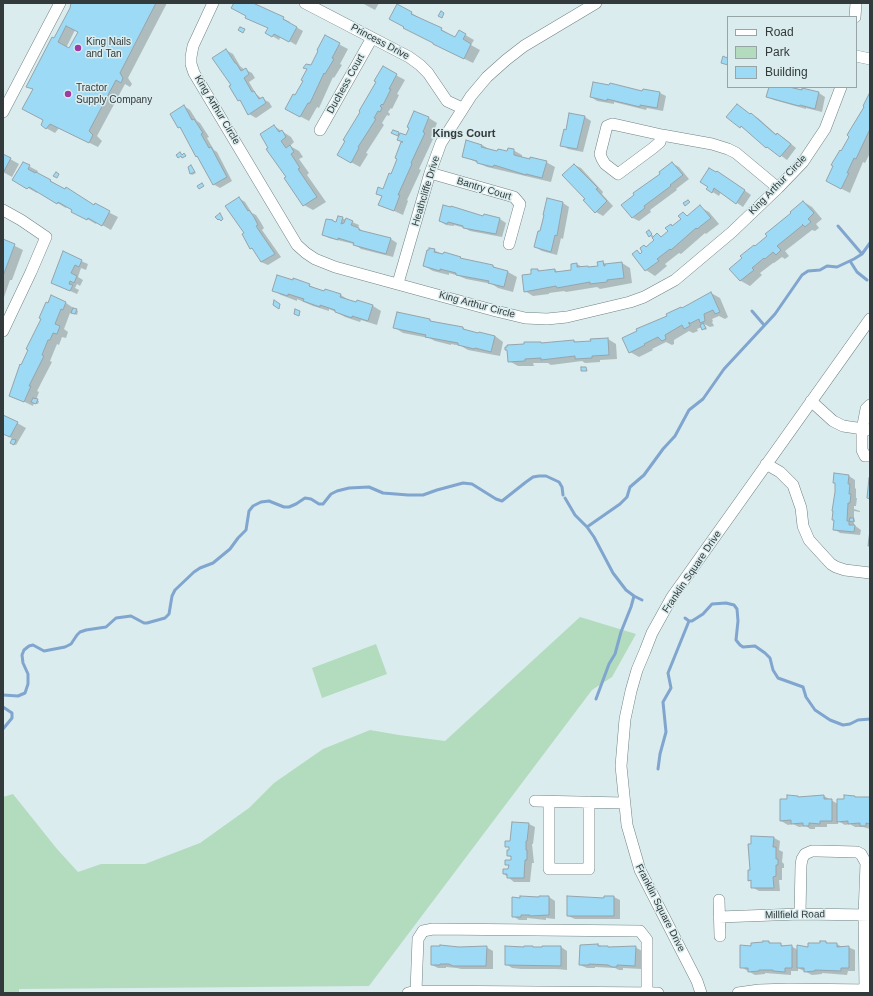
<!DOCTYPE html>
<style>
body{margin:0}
#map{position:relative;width:873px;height:996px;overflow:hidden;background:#daecee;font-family:Helvetica,sans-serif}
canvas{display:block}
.frame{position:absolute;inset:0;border:4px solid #333a3b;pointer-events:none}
.legend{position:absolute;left:727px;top:16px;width:130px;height:72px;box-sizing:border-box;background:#daecee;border:1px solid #97a5a6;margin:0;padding:5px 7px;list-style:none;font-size:12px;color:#333a3b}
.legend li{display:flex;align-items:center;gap:8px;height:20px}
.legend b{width:20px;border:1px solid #97a5a6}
</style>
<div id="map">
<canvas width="873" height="996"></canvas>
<div class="frame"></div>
<ul class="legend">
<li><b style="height:5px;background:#fff"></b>Road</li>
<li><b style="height:11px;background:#b3dcbf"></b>Park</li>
<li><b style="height:11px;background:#9ddaf5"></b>Building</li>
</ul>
</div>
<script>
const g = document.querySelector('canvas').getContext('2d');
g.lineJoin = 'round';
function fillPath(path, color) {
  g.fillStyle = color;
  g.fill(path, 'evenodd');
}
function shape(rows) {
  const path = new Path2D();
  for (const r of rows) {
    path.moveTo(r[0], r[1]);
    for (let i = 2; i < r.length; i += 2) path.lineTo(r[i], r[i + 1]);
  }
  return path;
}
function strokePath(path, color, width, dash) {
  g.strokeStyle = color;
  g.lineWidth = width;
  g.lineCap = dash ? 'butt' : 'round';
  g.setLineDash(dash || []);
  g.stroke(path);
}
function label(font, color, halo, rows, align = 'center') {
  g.font = font + ' Helvetica,sans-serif';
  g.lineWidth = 3;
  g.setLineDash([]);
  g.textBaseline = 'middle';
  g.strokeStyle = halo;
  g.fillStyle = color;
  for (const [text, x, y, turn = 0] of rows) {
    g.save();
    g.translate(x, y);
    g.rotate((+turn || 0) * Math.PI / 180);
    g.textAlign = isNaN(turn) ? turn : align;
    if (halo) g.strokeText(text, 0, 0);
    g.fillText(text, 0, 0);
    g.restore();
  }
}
const green = shape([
 [580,617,636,634,612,677,592,690,369,986,19,989,19,993,3,993,3,797,13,794,57,849,78,872,101,864,145,864,200,843,249,808,274,783,323,749,370,730,399,735,445,741],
 [376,644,387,674,322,698,312,668]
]);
const shadow = shape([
 [72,3,167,3,128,78,132,84,130,87,125,84,97,136,102,141,98,147,59,128,55,133,46,128,34,90,28,86,55,39,71,8],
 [75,30,79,32,70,50,66,48],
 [235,3,253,3,290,22,289,23,303,31,296,45,281,36,279,40,267,33,269,28,247,16],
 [362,3,379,3,375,10],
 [398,5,420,18,420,19,441,29,456,39,460,32,474,40,471,45,480,50,473,63,434,44],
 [325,37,348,49,340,64,342,65,334,78,333,77,319,108,317,107,309,121,286,109,296,96,304,80,308,69,311,67],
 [226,50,233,54,240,66,245,70,246,70,252,73,255,78,249,82,256,94,262,99,269,102,272,107,256,118,249,114,242,102,239,100,232,86],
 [383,68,405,80,397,94,399,95,392,109,391,108,388,112,390,114,389,116,387,115,382,123,384,125,366,153,368,154,360,167,338,155,377,82],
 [770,87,789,87,819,93,825,97,822,112,806,108,806,109,774,100,767,97],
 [643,92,660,93,666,96,663,111,647,108,646,110,614,102,614,104,597,101,591,97],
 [870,94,870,153,865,163,863,162,850,193,836,186,842,152,866,107],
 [184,106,190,110,197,121,200,123,209,137,207,138,214,150,217,152,232,181,220,188,213,184,182,129,179,127],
 [570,114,585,117,591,121,583,152,568,149,562,145,566,131],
 [751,114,758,118,777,135,784,138,796,148,787,160,728,117],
 [429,118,437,123,431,138,433,139,419,169,421,170,407,200,408,201,403,215,379,204,383,197,377,194,383,190,398,159,396,158,402,142,400,136,394,133,393,131,406,137],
 [274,126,291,137,294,142,290,146,299,151,303,157,299,159,309,173,307,175,326,202,313,210,304,205,270,148],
 [482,145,489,149,498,152,508,152,513,150,522,155,522,158,546,162,555,167,551,182,487,167,463,156],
 [3,155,19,164,12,177,3,172],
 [23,163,38,171,37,173,59,186,58,187,118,217,111,230,97,222,96,224,73,211,73,210,67,207,66,208,52,200,38,191,37,193,14,180],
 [672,163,679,167,689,179,676,189,677,190,650,210,651,212,639,221,633,218,661,174],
 [575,165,581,168,603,192,602,194,613,206,603,216,596,212,585,200,586,199],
 [191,167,196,173,192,175,191,174],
 [724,176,751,195,743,207,721,192,719,196,708,189],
 [239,198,245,202,252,213,256,215,260,221,264,228,262,230,281,257,268,265,261,262,255,251,251,248,243,235,245,234],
 [548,200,563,203,569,207,563,239,561,238,557,255,542,251,535,247,541,232],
 [804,202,812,207,822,219,816,224,819,228,815,231,812,230,785,251,789,256,785,259,782,257,774,263,773,263,760,273,762,275,750,286,741,281,731,269],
 [700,207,709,212,719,224,706,234,705,233,681,254,679,253,665,264,667,266,655,276,646,270,634,254,637,251,641,254,644,246,647,247,655,240,650,236,649,231,654,237,657,234,663,237,670,231,671,225,673,226,682,219,683,213,688,216],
 [484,215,500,219,506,223,502,237,470,231,465,228,454,225,454,226,446,225,440,221,484,217],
 [339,217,352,222,359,225,358,228,366,233,391,239,397,243,393,257,361,249,354,244,329,238,323,234,327,220,337,223],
 [3,240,23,250,12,280,10,280,3,300],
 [434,250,444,255,460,258,465,261,493,266,500,270,508,272,517,277,513,292,498,288,492,284,466,279,459,276,449,273,449,275,433,271,424,266],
 [63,253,88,264,86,270,81,268,78,277,83,280,80,286,77,284,75,288,79,290,77,294,52,283],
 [603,262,607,265,622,263,630,268,632,283,600,289,597,287,566,292,564,291,549,293,549,294,533,296,525,291,532,275,537,270,541,272,555,270,558,272,572,270,577,264,582,267,599,267],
 [309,285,318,290,325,292,326,290,341,295,350,301,373,306,381,311,377,325,361,320,360,322,345,317,336,312,329,309,329,311,313,306,297,299,297,301,281,295,273,290],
 [711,293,720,298,728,317,725,319,719,316,712,319,713,321,712,322,714,326,710,327,704,324,707,329,705,330,702,327,697,329,698,331,693,333,689,331,674,340,674,344,672,345,666,342,652,349,653,350,639,357,630,352,683,309],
 [51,297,66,303,78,311,77,315,72,313,72,314,70,313,64,329,68,332,66,338,62,337,59,345,57,344,50,361,52,362,37,391,39,392,36,400,39,401,38,404,34,403,33,406,10,395],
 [398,314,430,320,435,323,463,328,469,332,495,336,503,342,500,356,468,350,461,346,451,344,451,345,435,341,429,338,403,333,395,328],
 [608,339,616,344,617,359,600,360,600,362,585,363,582,361,551,365,548,363,533,363,534,366,518,366,509,361,541,343,543,344,574,341,578,343],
 [3,415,26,428,16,445,12,443,13,439,3,433],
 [835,475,849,476,855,480,855,488,856,489,856,498,857,498,856,506,854,506,854,509,860,511,860,512,854,511,854,519,855,520,855,522,854,522,854,525,861,530,860,535,840,533,834,529,835,520,833,519,836,492],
 [824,796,838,804,855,797,870,797,870,829,863,827,855,827,850,824,845,825,838,821,838,824,827,824,827,827,815,827,815,829,810,829,806,826,799,827,793,824,788,825,781,821,800,798],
 [529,824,535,827,533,844,532,844,534,863,532,863,530,882,514,882,504,874,509,870,510,867,506,864,512,861,512,858,508,855,510,848,506,846,511,842],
 [774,838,780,841,779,850,783,852,782,862,784,864,784,868,782,868,782,880,779,880,780,891,759,891,752,887,752,882,749,880,751,871],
 [549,897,555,901,555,919,546,918,546,920,527,918,527,920,519,920,513,916,521,899],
 [614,897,620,900,620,919,575,919,568,916],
 [764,942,780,944,785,947,791,946,798,950,809,948,826,942,829,944,837,944,842,947,848,947,855,950,855,971,848,971,847,975,822,973,822,974,812,975,798,968,798,971,791,971,791,975,765,973,765,974,755,975,741,967,752,947],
 [598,945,610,948,635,947,642,951,641,969,623,968,623,970,619,970,615,968,595,967,595,968,587,968,580,965,581,946],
 [486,947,493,951,493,969,461,969,457,968,446,967,446,968,438,968,432,965,459,948],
 [525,947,533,947,536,948,561,947,567,951,567,970,557,969,521,969,512,968,506,964]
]);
const stream = shape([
 [838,226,862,254],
 [850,261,857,272,867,280],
 [752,311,764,325],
 [565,498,575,515,587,527,594,537,613,573,626,590,634,596,642,600],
 [587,527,620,504,627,497,630,487,644,475,663,449,675,436,689,410,703,399,724,369,775,314,802,275,808,271,820,270,827,266,837,267,854,259,862,254,870,243],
 [685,618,689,621,692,621,703,614,712,604,726,603,734,605,737,609,738,621,736,640,740,645,743,647,755,646,765,653,770,658,773,670,778,678,803,687,806,697,815,710,830,720,843,725,850,724,858,720,870,719],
 [3,695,18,696,25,693,28,684,28,674,23,663,22,655,24,650,29,646,33,645,44,651,65,647,71,644,77,635,80,632,86,630,106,627,116,618,131,616,144,623,147,623,165,618,169,614,172,596,175,590,194,572,200,568,213,563,230,549,238,538,246,530,249,511,253,506,261,502,269,501,284,507,289,507,296,504,305,498,311,499,319,504,323,504,331,494,337,491,349,488,369,487,383,493,408,495,423,495,437,490,463,483,472,484,496,499,502,501,526,482,533,477,539,476,546,476,559,482,562,487,563,495],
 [596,699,609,664,615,654,621,632,631,607,634,596],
 [3,707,12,713,12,718,3,729],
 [658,769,660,754,666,732,663,702,671,688,668,673,689,621]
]);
const building = shape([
 [71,3,156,3,120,73,123,78,121,83,116,80,89,131,93,135,89,143,50,124,46,129,41,125,43,120,22,109,33,89,26,87,52,37,54,38,70,8,71,3],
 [66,26,78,32,69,48,58,42,66,26],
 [234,3,253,3,284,17,283,19,297,27,289,42,274,34,272,37,265,33,268,28,245,18,246,16,231,8,234,3],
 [397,4,412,12,411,14,442,28,441,30,455,37,459,30,466,34,463,39,471,44,464,59,433,44,433,43,403,28,404,27,389,19,397,4],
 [441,11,444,13,442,18,438,16,441,11],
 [240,27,245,29,243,33,238,30,240,27],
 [325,35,340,43,332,58,334,59,325,74,324,73,310,103,308,103,300,117,285,109,293,94,295,95,303,81,301,80,307,69,303,68,306,64,311,65,318,51,317,50,325,35],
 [226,49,235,63,236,63,241,71,246,68,249,74,244,78,252,92,254,91,259,99,263,97,266,103,248,115,240,100,238,101,229,86,231,85,212,58,226,49],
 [728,54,728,65,721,63,723,56,727,58,728,54],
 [383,66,397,74,389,89,391,89,383,105,382,104,380,106,382,108,380,112,378,111,374,118,376,119,358,147,359,148,351,163,337,155,345,141,343,140,360,112,359,111,376,82,374,81,383,66],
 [593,82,609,85,610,83,642,91,643,89,660,92,657,108,640,105,640,107,607,99,607,101,590,97,593,82],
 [769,87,789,87,802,90,802,88,819,92,815,109,800,105,799,106,766,97,769,87],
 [870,92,870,129,856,159,854,158,847,173,849,173,841,189,826,181,833,166,831,165,840,150,841,151,849,137,847,135,864,107,863,106,870,92],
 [737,104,750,114,751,113,776,135,777,133,791,144,780,157,767,147,766,148,741,126,740,128,726,117,737,104],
 [184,105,192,120,194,119,203,133,201,134,209,148,211,147,227,177,213,185,197,156,196,157,180,127,178,128,170,114,184,105],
 [414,111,429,117,423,132,425,133,411,163,412,164,398,195,400,195,394,211,378,205,382,196,376,194,378,187,383,189,389,173,391,174,397,159,395,158,401,142,403,142,397,140,400,133,406,135,409,128,407,127,414,111],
 [569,113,585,116,577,149,560,146,564,129,566,130,569,113],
 [274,125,279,132,282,130,286,137,281,141,286,148,290,145,294,152,291,154,300,168,298,169,317,197,303,206,284,178,286,177,266,149,268,148,260,134,274,125],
 [393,130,399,132,398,136,391,133,393,130],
 [466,140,482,145,481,147,497,151,498,149,507,151,508,148,514,149,514,155,530,159,530,157,547,161,542,178,526,174,526,175,494,165,493,167,477,163,477,161,462,157,466,140],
 [180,152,182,155,184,153,186,156,182,158,181,156,178,158,176,155,180,152],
 [3,154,11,158,3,173,3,154],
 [23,162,30,165,28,169,35,173,36,172,51,180,50,181,65,189,66,187,94,205,95,203,110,211,102,226,88,218,87,220,71,212,72,210,58,202,57,204,29,187,27,189,12,180,23,162],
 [672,162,683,175,670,185,671,186,644,206,645,208,632,218,621,205,634,195,633,193,660,174,659,172,672,162],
 [574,164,598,188,596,189,607,201,595,213,583,200,585,199,562,175,574,164],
 [191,165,195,172,190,174,188,167,191,165],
 [709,168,716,172,717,171,745,190,736,204,714,188,712,193,706,189,708,187,700,182,709,168],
 [56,172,59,174,57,178,53,176,56,172],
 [202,183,204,186,199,189,197,186,202,183],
 [239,197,248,211,249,210,254,217,258,225,256,226,275,254,261,262,252,248,250,249,242,234,244,233,225,206,239,197],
 [547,198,563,202,557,236,555,235,551,252,534,247,538,231,540,231,544,215,543,215,547,198],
 [688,200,690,202,685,206,683,203,688,200],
 [803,201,814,213,808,219,811,222,805,227,802,224,803,225,777,246,781,250,776,255,773,252,765,259,764,258,752,268,754,270,740,281,729,269,742,258,740,256,754,245,755,246,767,236,765,234,791,213,790,212,803,201],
 [443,205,451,207,451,206,483,216,484,214,500,218,496,234,463,228,463,226,448,222,447,224,439,221,443,205],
 [700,205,711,218,697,229,696,228,671,250,670,249,657,259,659,261,645,271,632,254,637,250,640,254,642,252,640,248,644,245,646,247,654,240,652,238,657,233,661,237,668,231,665,228,671,224,672,226,681,219,678,216,683,212,687,216,700,205],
 [220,213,223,219,221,221,219,219,218,220,215,217,220,213],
 [338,216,343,217,341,224,344,223,346,218,353,221,351,225,359,228,359,230,391,238,386,254,353,245,354,243,338,238,338,240,322,235,326,219,333,220,333,221,336,222,338,216],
 [649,230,652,234,649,237,646,232,649,230],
 [3,239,15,244,3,276,3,239],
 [429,248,435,249,434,252,443,254,444,252,461,257,460,258,493,265,493,267,508,271,504,287,488,283,489,281,456,275,456,273,440,269,440,271,423,266,427,250,429,250,429,248],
 [63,251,82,260,79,267,75,265,71,273,77,276,74,283,70,281,69,284,73,285,70,291,51,283,63,251],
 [603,261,604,266,605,266,605,264,622,262,624,278,607,280,607,282,590,284,590,282,557,288,556,286,524,292,522,275,531,274,531,269,538,269,538,271,555,269,555,272,571,270,571,264,577,263,577,267,588,266,588,267,598,266,597,262,603,261],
 [277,275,293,280,293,278,310,284,309,286,324,291,325,289,341,294,340,297,356,302,357,300,373,305,368,321,352,316,352,318,335,312,335,310,320,305,320,307,303,301,304,299,288,294,288,296,272,291,277,275],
 [711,292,720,312,715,314,713,310,704,314,705,321,700,323,699,319,689,324,689,322,690,326,684,329,682,325,665,335,666,339,662,341,658,337,644,344,645,345,629,353,622,338,637,331,636,329,667,316,666,314,681,307,682,308,711,292],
 [51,295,66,302,63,310,61,309,55,324,60,326,57,334,53,333,50,340,48,340,42,355,44,356,29,386,31,386,24,402,9,396,20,364,21,365,28,350,26,349,41,319,39,318,46,302,48,303,51,295],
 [274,300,280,304,279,309,273,305,274,300],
 [73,308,77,309,75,314,71,313,73,308],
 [295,309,300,311,299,316,294,314,295,309],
 [397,312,430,319,430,321,463,327,463,329,478,333,479,332,495,336,491,352,475,348,474,349,458,345,458,343,425,337,426,335,393,328,397,312],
 [703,323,706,328,702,330,700,325,703,323],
 [608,338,609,355,592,356,592,358,575,359,575,356,541,360,541,358,525,359,525,361,508,362,507,350,505,350,505,347,507,347,507,345,524,344,524,342,541,342,541,343,574,340,574,342,591,341,590,339,608,338],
 [581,367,586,367,587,371,581,371,581,367],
 [33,398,38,399,36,404,31,402,33,398],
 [3,415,18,422,10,437,3,434,3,415],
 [12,439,16,440,14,445,10,443,12,439],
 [834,473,849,475,848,484,850,484,849,494,851,494,850,503,848,503,847,521,849,521,849,525,855,525,854,532,833,530,834,520,832,520,833,511,832,511,835,492,835,483,833,483,834,473],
 [869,478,870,478,870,499,867,498,869,478],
 [850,518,854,518,853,522,849,521,850,518],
 [870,530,870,546,868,546,870,530],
 [787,795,798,796,798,797,824,795,824,799,832,799,832,821,820,821,820,824,809,823,809,826,803,826,803,823,791,824,791,820,780,821,780,799,787,799,787,795],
 [844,795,855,796,855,797,870,797,870,796,870,824,866,823,866,826,860,826,860,823,848,824,848,821,837,822,837,799,844,799,844,795],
 [512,822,529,823,527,841,526,841,526,850,527,850,527,860,525,860,524,878,507,878,507,874,503,874,503,869,508,869,509,865,505,865,505,860,511,860,511,856,507,856,507,850,509,850,509,847,505,847,505,841,510,841,512,822],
 [751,836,774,837,773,847,776,847,776,859,778,859,778,865,776,865,776,876,773,877,774,888,751,888,751,880,748,881,748,870,750,870,748,844,751,844,751,836],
 [520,896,539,897,539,896,549,896,549,915,530,916,530,915,521,915,521,917,512,917,512,897,520,898,520,896],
 [567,896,604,898,604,896,614,896,614,916,567,916,567,896],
 [763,941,769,941,769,943,781,943,781,946,792,945,792,968,785,968,785,972,773,971,773,970,759,970,759,971,748,972,748,968,740,968,740,945,751,946,751,943,763,942,763,941],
 [820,941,826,941,826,943,837,943,837,947,849,946,849,968,841,968,841,971,815,970,815,971,804,972,804,968,797,968,797,945,808,947,808,943,820,943,820,941],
 [598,944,598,946,608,946,608,947,636,946,635,966,617,965,617,967,612,967,608,965,589,964,589,965,579,965,580,945,598,944],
 [440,945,459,947,487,946,486,966,453,966,449,964,440,964,440,965,431,965,431,946,440,946,440,945],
 [505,946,524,947,524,946,533,946,533,947,542,947,542,946,561,946,561,966,505,965,505,946]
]);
const minor = shape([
 [213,3,193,46,191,57,191,64,194,73,203,88,297,245,306,253,315,259,335,267,496,311,525,318,547,319,567,317,630,302,644,297,675,280,732,232,778,188,803,162,825,129,841,87],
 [305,3,409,57,420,65,428,73,447,101,462,108],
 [855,17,856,3],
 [856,56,870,59],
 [3,112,60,3],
 [612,124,617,125,662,135,660,142,653,148,618,174,605,164,602,159,600,154,607,126,612,124],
 [320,130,372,38],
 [662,135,712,144,728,149,736,153,778,188],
 [430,173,514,197,520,204,509,244],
 [3,210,21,220,46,237,31,272,3,331],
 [398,283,430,173,441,143,471,96,487,77,506,60,524,46,596,3],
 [811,401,833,421,843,426,870,430],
 [870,405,866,409,862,430,862,450,865,456,870,456],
 [766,464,780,472,793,485,801,508,803,526,809,540,819,551,831,564,836,567,845,570,870,573],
 [535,801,624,803],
 [549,802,549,869,589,869,589,802],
 [719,900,720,936],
 [800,914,801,865,802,859,805,854,812,851,818,851,857,852,861,854,866,863,864,915,865,990],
 [719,917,800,914,870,915],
 [416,991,418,939,423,931,433,929,640,931,647,940,647,992],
 [408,993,416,991,658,993],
 [701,993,697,981,640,870,627,825,621,766,625,719,631,691,637,670,645,651,652,633,672,597,870,319],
 [738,993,759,990,789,989,870,990]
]);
const markers = [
 [78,48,4,"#9b3ba3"],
 [68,94,4,"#9b3ba3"]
];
const poiNames = [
 ["King Nails",86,42],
 ["and Tan",86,54],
 ["Tractor",76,88],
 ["Supply Company",76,100]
];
const streetNames = [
 ["Princess Drive",380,42,28],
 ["Duchess Court",346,84,-61],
 ["King Arthur Circle",217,110,59],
 ["King Arthur Circle",778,185,-46],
 ["Bantry Court",484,189,17],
 ["Heathcliffe Drive",426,191,-73],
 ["King Arthur Circle",477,305,15],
 ["Franklin Square Drive",692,572,-56],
 ["Franklin Square Drive",660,908,63],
 ["Millfield Road",795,915,-1]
];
const neighbourhoodNames = [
 ["Kings Court",464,134]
];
fillPath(green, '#b3dcbf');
fillPath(shadow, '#0003');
strokePath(stream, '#80a5ce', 3);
fillPath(building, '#9ddaf5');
strokePath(building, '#95a4ab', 1);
strokePath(minor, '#718283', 12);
strokePath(minor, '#fff', 11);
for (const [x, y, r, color] of markers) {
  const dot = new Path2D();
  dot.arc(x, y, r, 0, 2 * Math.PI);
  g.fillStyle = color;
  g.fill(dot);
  strokePath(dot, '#daecee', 1.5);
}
label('10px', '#333a3b', '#daecee', poiNames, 'left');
label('10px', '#333a3b', '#daecee', streetNames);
label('bold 11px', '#333a3b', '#daecee', neighbourhoodNames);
</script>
